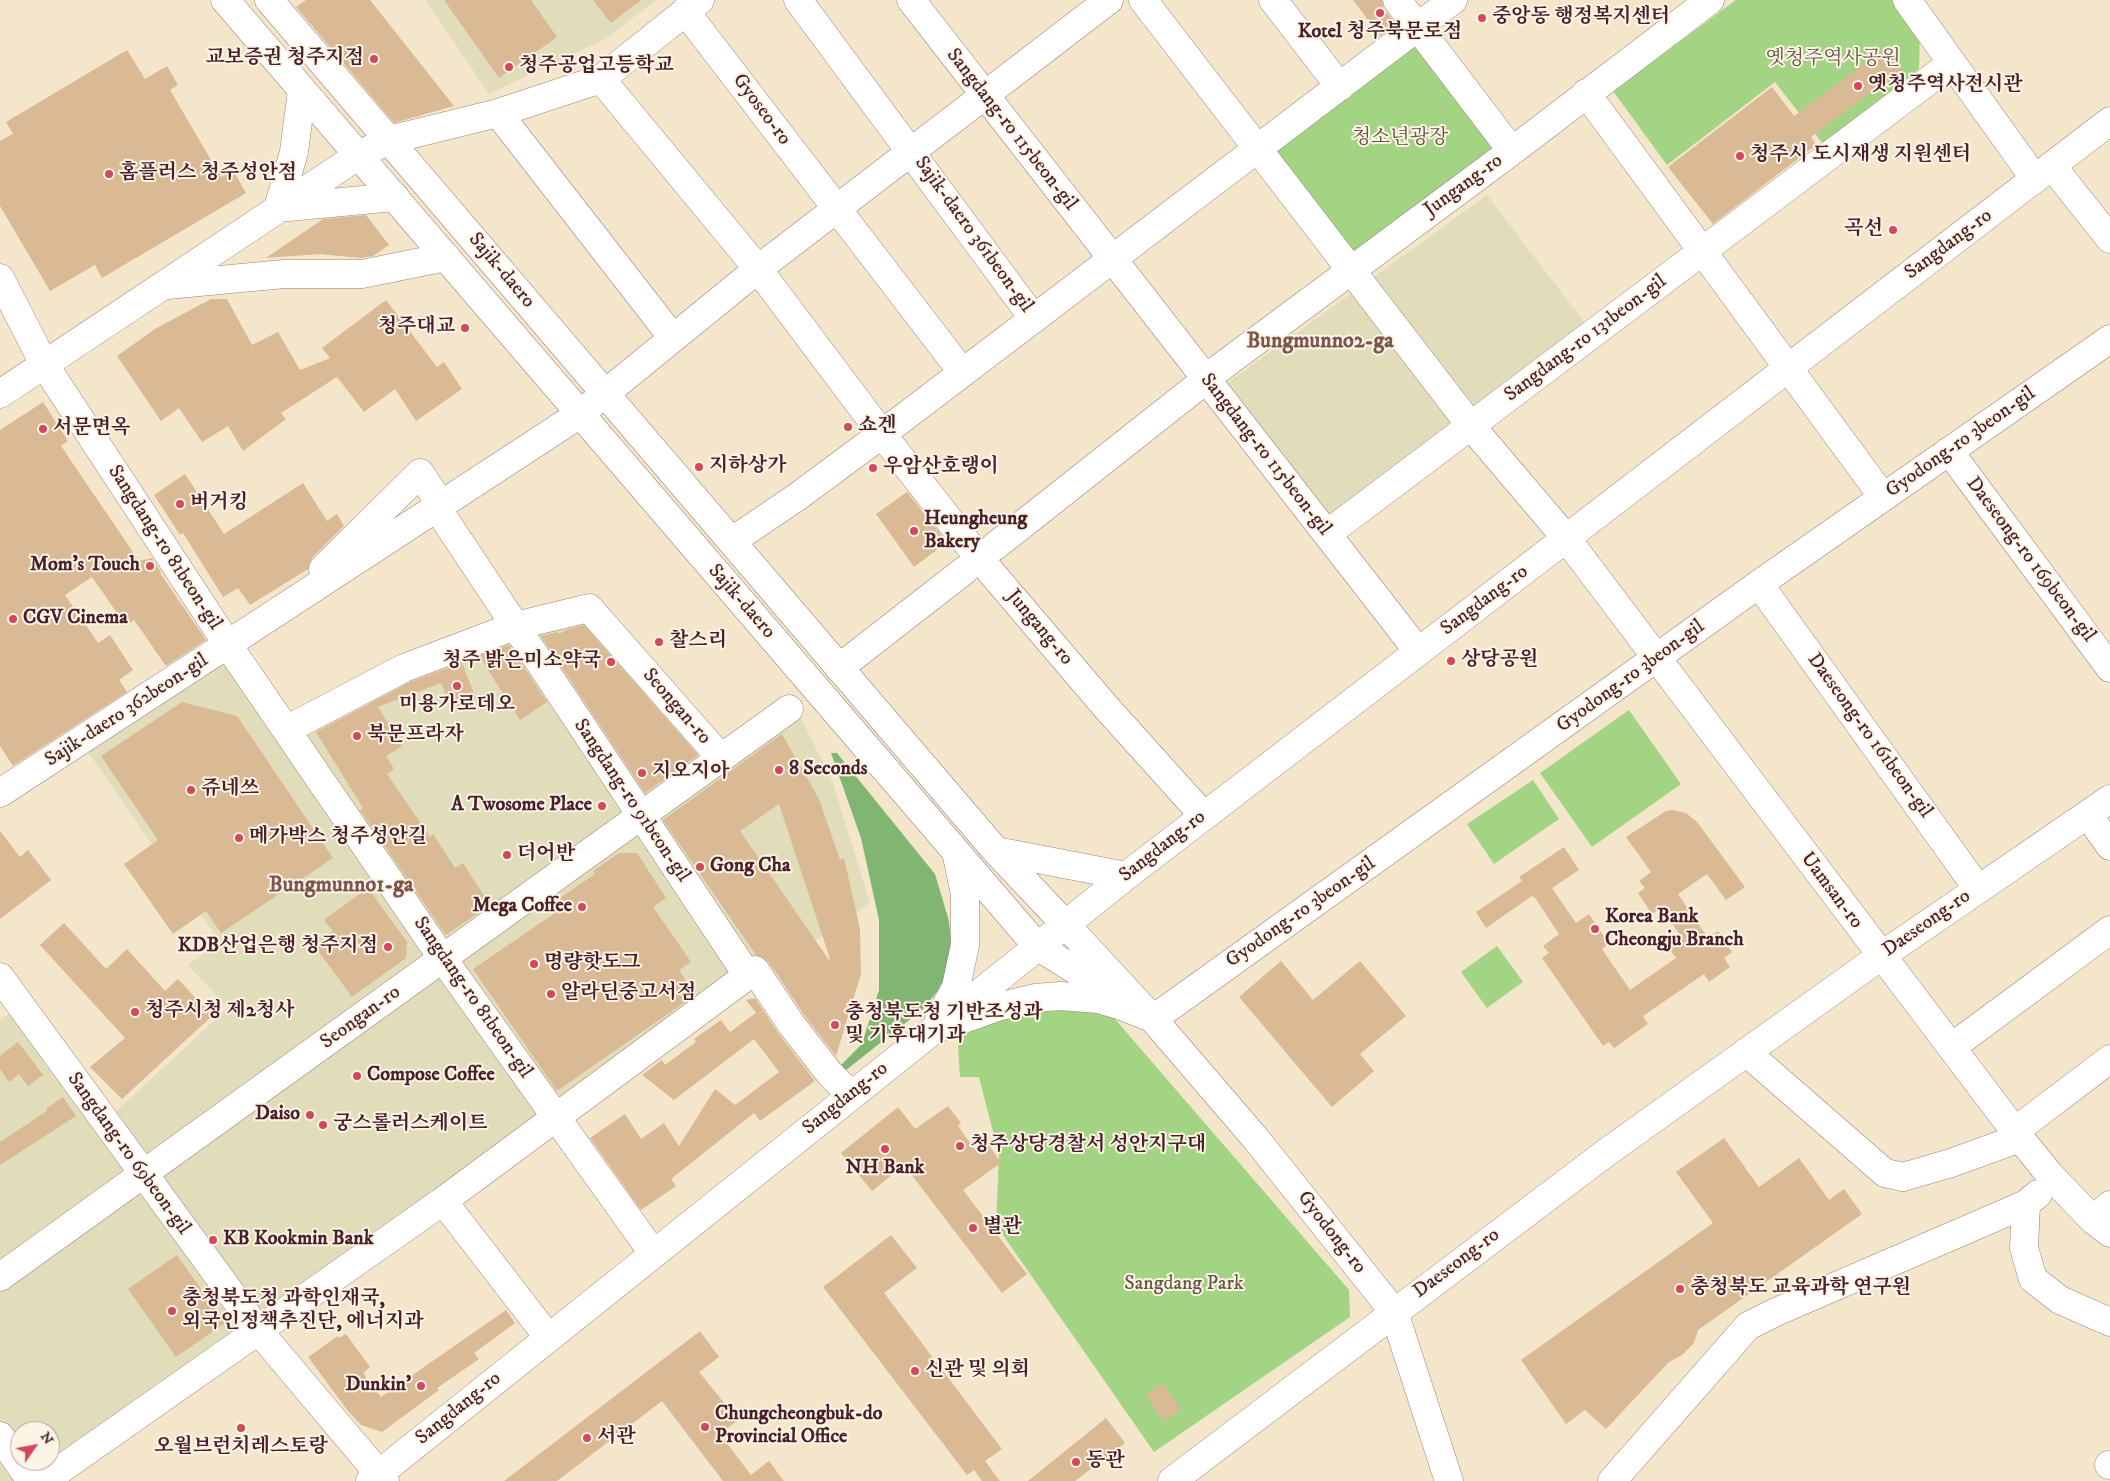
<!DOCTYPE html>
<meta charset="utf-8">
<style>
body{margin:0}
#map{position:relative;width:2110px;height:1481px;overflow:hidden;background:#f4e6cb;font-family:"IM FELL DW Pica",serif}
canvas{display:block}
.north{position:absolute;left:10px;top:1421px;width:50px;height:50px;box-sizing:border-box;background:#fcf5e5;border:1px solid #b59f9b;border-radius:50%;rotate:57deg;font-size:14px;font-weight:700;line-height:20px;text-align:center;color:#4a1f2b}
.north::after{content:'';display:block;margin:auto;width:18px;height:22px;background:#d1495b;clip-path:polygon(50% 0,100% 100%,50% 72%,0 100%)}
</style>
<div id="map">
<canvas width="2110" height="1481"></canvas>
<div class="north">N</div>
</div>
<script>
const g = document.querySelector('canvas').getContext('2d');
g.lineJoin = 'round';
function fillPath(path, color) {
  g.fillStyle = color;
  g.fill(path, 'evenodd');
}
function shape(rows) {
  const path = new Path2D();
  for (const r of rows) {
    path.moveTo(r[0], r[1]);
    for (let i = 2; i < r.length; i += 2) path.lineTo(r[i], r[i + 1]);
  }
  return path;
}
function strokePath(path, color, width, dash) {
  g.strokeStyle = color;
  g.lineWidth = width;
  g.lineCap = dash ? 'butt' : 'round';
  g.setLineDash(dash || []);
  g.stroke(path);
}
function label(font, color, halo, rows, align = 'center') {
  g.font = font + ' "IM FELL DW Pica","Noto Serif KR",serif';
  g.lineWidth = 4;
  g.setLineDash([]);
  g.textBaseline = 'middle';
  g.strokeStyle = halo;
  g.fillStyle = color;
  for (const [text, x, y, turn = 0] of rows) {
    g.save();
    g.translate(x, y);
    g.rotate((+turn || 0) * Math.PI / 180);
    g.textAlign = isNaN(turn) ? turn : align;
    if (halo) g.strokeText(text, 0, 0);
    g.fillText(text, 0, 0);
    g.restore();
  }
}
const built = shape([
 [426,0,656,0,605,39,489,94],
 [1487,195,1588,327,1332,520,1226,384],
 [588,612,732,764,799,714,832,781,870,903,31,1481,0,1481,0,1020,14,1010,99,1127,228,1008,188,965,220,942,86,749,226,656,282,736,381,683],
 [20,1431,50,1431,50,1461,20,1461]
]);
const green = shape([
 [1736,0,1895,0,1920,35,1919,69,1823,144,1775,82,1667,165,1613,91],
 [1418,33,1496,138,1497,157,1348,255,1264,151],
 [1629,710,1681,784,1592,847,1540,773],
 [1533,780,1559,819,1494,864,1467,824],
 [1497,946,1523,982,1487,1008,1461,972],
 [1049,1003,1108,1011,1349,1290,1350,1317,1154,1452,996,1225,999,1155,979,1077,960,1077,957,1032]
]);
const forest = shape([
 [831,753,837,753,935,874,949,921,952,955,944,983,923,1009,845,1071,841,1065,862,1044,879,990,879,920,861,838]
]);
const building = shape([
 [306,0,370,0,454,106,394,123,296,7],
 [444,0,531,0,557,37,499,78],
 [593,0,641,0,611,23],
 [1353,0,1382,0,1384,9,1396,24,1380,36],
 [1887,47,1903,69,1811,137,1816,145,1713,224,1668,167,1772,87,1794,116],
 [127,50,145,79,167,66,178,85,170,90,221,177,233,170,246,193,102,278,95,265,50,291,0,206,0,141,13,134,6,122],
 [366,215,389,245,373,256,361,258,320,254,266,258,323,219],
 [211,299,227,299,252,345,278,332,300,370,330,358,322,348,386,300,437,367,444,362,462,389,416,421,395,389,364,412,337,377,281,413,286,419,243,451,228,426,202,442,179,408,161,421,117,356,155,329],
 [43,402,68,441,61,446,139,561,152,558,161,572,160,573,206,640,166,666,134,620,126,626,92,577,65,595,98,643,110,635,133,670,119,680,127,692,13,766,0,746,0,430],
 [185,474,224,534,303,483,327,521,337,514,344,526,312,558,308,569,250,605,238,588,223,597,183,533,180,535,154,495],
 [907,492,947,542,914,567,876,514],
 [584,625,698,755,645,793,541,636,557,632,559,634,566,630],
 [509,645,547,702,520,720,479,656],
 [462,663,476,699,452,709,441,683,378,707,402,746,386,756,394,769,387,774,430,837,433,834,455,868,463,863,490,905,446,935,360,810,363,808,316,732,410,682],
 [182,702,237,716,333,858,221,933,206,911,173,934,124,864,158,840,101,756],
 [782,734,819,799,840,860,844,858,860,929,861,974,836,1056,804,1015,768,961,756,955,663,820],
 [779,804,830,959,829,960,740,831],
 [1674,810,1686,813,1697,822,1745,887,1726,900,1707,874,1678,894,1708,938,1718,931,1732,952,1724,958,1730,967,1709,982,1704,974,1643,1016,1648,1024,1614,1048,1609,1042,1603,1046,1542,958,1549,953,1543,946,1559,934,1536,899,1532,896,1486,928,1476,912,1522,881,1519,877,1564,847,1579,870,1552,888,1576,923,1589,914,1609,944,1602,949,1630,990,1676,958,1669,949,1683,939,1661,908,1652,914,1638,893,1645,888,1639,881,1651,872,1626,837,1666,811],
 [0,831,20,857,28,850,51,880,0,919],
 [619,853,637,853,666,898,653,907,691,962,679,970,695,995,557,1091,473,969,555,913,550,905,595,874,593,871],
 [368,888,407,942,406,958,352,997,314,945,333,931,324,920],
 [64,923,106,969,127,949,165,991,178,979,212,1016,122,1099,90,1067,125,1038,40,945],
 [1281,961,1313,1000,1360,961,1406,1016,1360,1054,1374,1071,1332,1107,1239,997],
 [755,998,779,1034,815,1081,760,1121,754,1113,671,1179,676,1186,641,1210,590,1138,625,1114,641,1139,664,1123,679,1146,715,1089,735,1105,779,1072,754,1039,674,1100,642,1075,662,1060,665,1065,696,1042,694,1039,721,1020,730,1032,756,1013,746,1000],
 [18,1042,43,1075,28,1086,19,1074,9,1082,0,1069,0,1056],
 [63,1097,76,1116,0,1165,0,1142,47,1111,46,1109],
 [948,1106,961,1123,958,1126,975,1150,987,1142,1001,1163,963,1190,1027,1274,1002,1293,904,1165,872,1191,841,1153,898,1107,915,1129],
 [1724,1138,1759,1187,1799,1158,1829,1200,1844,1189,1862,1214,1698,1330,1694,1343,1682,1355,1668,1363,1606,1429,1585,1410,1566,1424,1521,1360,1713,1223,1676,1172],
 [891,1235,917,1268,884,1293,1002,1449,985,1461,1000,1481,982,1481,974,1470,967,1475,823,1287],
 [177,1255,225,1323,176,1357,128,1289],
 [506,1310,515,1323,474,1353,479,1359,437,1388,439,1390,382,1432,361,1425,348,1411,308,1357,338,1336,339,1338,346,1334,370,1367,363,1373,381,1397],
 [700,1331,719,1357,699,1372,738,1420,720,1434,751,1475,769,1461,784,1481,723,1481,662,1401,557,1481,504,1481],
 [1163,1383,1181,1410,1163,1421,1146,1395],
 [1106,1418,1125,1443,1075,1481,1028,1481]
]);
const minor = shape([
 [798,0,1034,319],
 [911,0,1418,651],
 [1143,0,1471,426,1566,538,2020,1138,2050,1175,2093,1220,2110,1233],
 [1273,0,1340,87],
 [1397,0,1512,151],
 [1907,0,2035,179],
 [685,11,963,373],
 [601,79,758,269,882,434,979,558,1105,706,1204,816],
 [302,90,294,152,278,208,395,197],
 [1586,93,1883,497],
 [498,113,673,338],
 [2052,166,2110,239],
 [0,278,44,364,228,645,443,959,653,1253],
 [167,285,284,274,362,274,446,257],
 [1217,370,1512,151,1710,0],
 [0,394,359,155,389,140,498,113,601,79,700,0],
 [1949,451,2110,668],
 [437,508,748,976],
 [1327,534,1952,63],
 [732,541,797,497,882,434,1453,0],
 [994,547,1194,389],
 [323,569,420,473,441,505],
 [1759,584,1978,889],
 [839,668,965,570],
 [286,730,404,668,515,626,589,608,721,758],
 [0,793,580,414,758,269,1109,0],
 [2088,815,2110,846],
 [1065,924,1153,1019,1256,1139,1394,1312,1449,1481],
 [1037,946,1120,998],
 [0,977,257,1329,385,1481],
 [1153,1019,1759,584,2110,339],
 [938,1028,997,1007,1035,998,1060,996,1099,999,1119,1005,1147,1016],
 [1952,1047,2110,930],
 [1746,1052,1885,1173,1903,1177,1951,1163,2020,1138],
 [2015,1131,2110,1059],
 [2038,1194,2026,1204,2024,1248,2033,1279,2060,1300,2110,1322],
 [443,1201,548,1337],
 [2093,1220,2110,1205],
 [0,1277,789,709],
 [0,1436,31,1481],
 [2109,1465,2110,1465],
 [44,1481,443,1201,755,970,791,1024,830,1074,851,1095],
 [1172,1481,1607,1152,1881,956,2110,799],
 [1612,1481,1748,1326,1776,1312,2026,1204]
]);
const major = shape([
 [225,0,1037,946],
 [269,0,996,851,1065,924],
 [996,851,1126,876],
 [939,1019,956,987,965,945,965,894,957,856],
 [370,1481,1126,876,2110,121]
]);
const markers = [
 [1380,13,5,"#d1495b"],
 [1482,18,5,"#d1495b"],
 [374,59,5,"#d1495b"],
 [509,67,5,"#d1495b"],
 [1858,86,5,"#d1495b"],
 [1740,156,5,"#d1495b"],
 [109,174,5,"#d1495b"],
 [1893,230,5,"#d1495b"],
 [465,328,5,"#d1495b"],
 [848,427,5,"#d1495b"],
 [43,429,5,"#d1495b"],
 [699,467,5,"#d1495b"],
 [873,468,5,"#d1495b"],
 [180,504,5,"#d1495b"],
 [914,531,5,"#d1495b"],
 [150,566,5,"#d1495b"],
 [13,619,5,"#d1495b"],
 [659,642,5,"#d1495b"],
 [1451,661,5,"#d1495b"],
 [611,662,5,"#d1495b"],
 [457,686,5,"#d1495b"],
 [357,736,5,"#d1495b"],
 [779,770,5,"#d1495b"],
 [642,773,5,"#d1495b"],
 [191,790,5,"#d1495b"],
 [602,806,5,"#d1495b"],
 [239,838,5,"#d1495b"],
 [507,855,5,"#d1495b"],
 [700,867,5,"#d1495b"],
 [582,907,5,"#d1495b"],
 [1595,929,5,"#d1495b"],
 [388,947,5,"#d1495b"],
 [534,964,5,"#d1495b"],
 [551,994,5,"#d1495b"],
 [135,1012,5,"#d1495b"],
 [835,1025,5,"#d1495b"],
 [357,1076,5,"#d1495b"],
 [310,1115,5,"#d1495b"],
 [323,1125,5,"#d1495b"],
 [960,1146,5,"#d1495b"],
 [885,1149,5,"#d1495b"],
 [973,1228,5,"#d1495b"],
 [213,1240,5,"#d1495b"],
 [1680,1289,5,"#d1495b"],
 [172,1311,5,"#d1495b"],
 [915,1371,5,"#d1495b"],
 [421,1386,5,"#d1495b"],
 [705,1427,5,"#d1495b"],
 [241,1428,5,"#d1495b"],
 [587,1438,5,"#d1495b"],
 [1076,1462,5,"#d1495b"]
];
const poiNames = [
 ["중앙동 행정복지센터",1492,18],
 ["Kotel 청주북문로점",1380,33,"center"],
 ["교보증권 청주지점",364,59,"right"],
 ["청주공업고등학교",519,67],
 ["옛청주역사전시관",1868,86],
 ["청주시 도시재생 지원센터",1750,156],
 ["홈플러스 청주성안점",119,174],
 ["곡선",1883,230,"right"],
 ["청주대교",455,328,"right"],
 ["쇼겐",858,427],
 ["서문면옥",53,429],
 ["지하상가",709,467],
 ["우암산호랭이",883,468],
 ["버거킹",190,504],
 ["Heungheung",924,520],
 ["Bakery",924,543],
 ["Mom's Touch",140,566,"right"],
 ["CGV Cinema",23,619],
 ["찰스리",669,642],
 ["상당공원",1461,661],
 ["청주 밝은미소약국",601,662,"right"],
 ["미용가로데오",457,706,"center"],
 ["북문프라자",367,736],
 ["8 Seconds",789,770],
 ["지오지아",652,773],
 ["쥬네쓰",201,790],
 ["A Twosome Place",592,806,"right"],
 ["메가박스 청주성안길",249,838],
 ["더어반",517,855],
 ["Gong Cha",710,867],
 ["Mega Coffee",572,907,"right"],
 ["Korea Bank",1605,918],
 ["Cheongju Branch",1605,941],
 ["KDB산업은행 청주지점",378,947,"right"],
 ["명량핫도그",544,964],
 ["알라딘중고서점",561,994],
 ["청주시청 제2청사",145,1012],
 ["충청북도청 기반조성과",845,1014],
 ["및 기후대기과",845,1037],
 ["Compose Coffee",367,1076],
 ["Daiso",300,1115,"right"],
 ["궁스롤러스케이트",333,1125],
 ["청주상당경찰서 성안지구대",970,1146],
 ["NH Bank",885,1169,"center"],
 ["별관",983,1228],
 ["KB Kookmin Bank",223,1240],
 ["충청북도 교육과학 연구원",1690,1289],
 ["충청북도청 과학인재국,",182,1300],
 ["외국인정책추진단, 에너지과",182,1323],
 ["신관 및 의회",925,1371],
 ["Dunkin'",411,1386,"right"],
 ["Chungcheongbuk-do",715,1415],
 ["Provincial Office",715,1438],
 ["서관",597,1438],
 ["오월브런치레스토랑",241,1448,"center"],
 ["동관",1086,1462]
];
const parkNames = [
 ["옛청주역사공원",1833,60],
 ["청소년광장",1400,139],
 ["Sangdang Park",1184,1285]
];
const streetNames = [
 ["Gyoseo-ro",761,110,53],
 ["Sangdang-ro 115beon-gil",1011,130,52],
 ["Jungang-ro",1464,186,-36],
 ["Sajik-daero 361beon-gil",973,235,54],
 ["Sangdang-ro",1949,245,-37],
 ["Sajik-daero",501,271,50],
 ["Sangdang-ro 131beon-gil",1586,339,-37],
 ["Gyodong-ro 3beon-gil",1961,443,-35],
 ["Sangdang-ro 115beon-gil",1265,455,52],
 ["Sangdang-ro 81beon-gil",164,548,57],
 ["Daeseong-ro 169beon-gil",2030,560,53],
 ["Sangdang-ro",1485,601,-37],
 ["Sajik-daero",741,602,49],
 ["Jungang-ro",1039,628,50],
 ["Gyodong-ro 3beon-gil",1631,677,-36],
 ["Seongan-ro",676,707,49],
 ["Sajik-daero 362beon-gil",127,711,-33],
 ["Daeseong-ro 161beon-gil",1869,736,54],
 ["Sangdang-ro 91beon-gil",631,801,56],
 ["Sangdang-ro",1163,847,-38],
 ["Uamsan-ro",1831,891,53],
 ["Gyodong-ro 3beon-gil",1301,913,-35],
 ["Daeseong-ro",1927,924,-35],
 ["Sangdang-ro 81beon-gil",472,998,55],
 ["Seongan-ro",361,1018,-36],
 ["Sangdang-ro",846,1099,-39],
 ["Sangdang-ro 69beon-gil",128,1154,54],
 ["Gyodong-ro",1331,1233,52],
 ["Daeseong-ro",1457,1264,-37],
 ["Sangdang-ro",459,1409,-39]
];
const quarterNames = [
 ["Bungmunno2-ga",1320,342],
 ["Bungmunno1-ga",341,886]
];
fillPath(built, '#e1dcba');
fillPath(green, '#a2d484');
fillPath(forest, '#81b672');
fillPath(building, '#dab995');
strokePath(minor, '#9f827b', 29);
strokePath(major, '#9f827b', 29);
strokePath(minor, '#fff', 28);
strokePath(major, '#fff', 28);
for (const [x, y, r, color] of markers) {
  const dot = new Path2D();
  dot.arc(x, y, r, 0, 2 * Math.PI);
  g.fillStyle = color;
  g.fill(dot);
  strokePath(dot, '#fcf5e5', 2);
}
label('bold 20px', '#4a1f2b', '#fcf5e5', poiNames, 'left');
label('20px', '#645546', '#fcf5e5', parkNames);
label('20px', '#4a1f2b', '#fcf5e5', streetNames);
label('bold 22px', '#7c5550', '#fcf5e5', quarterNames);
</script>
